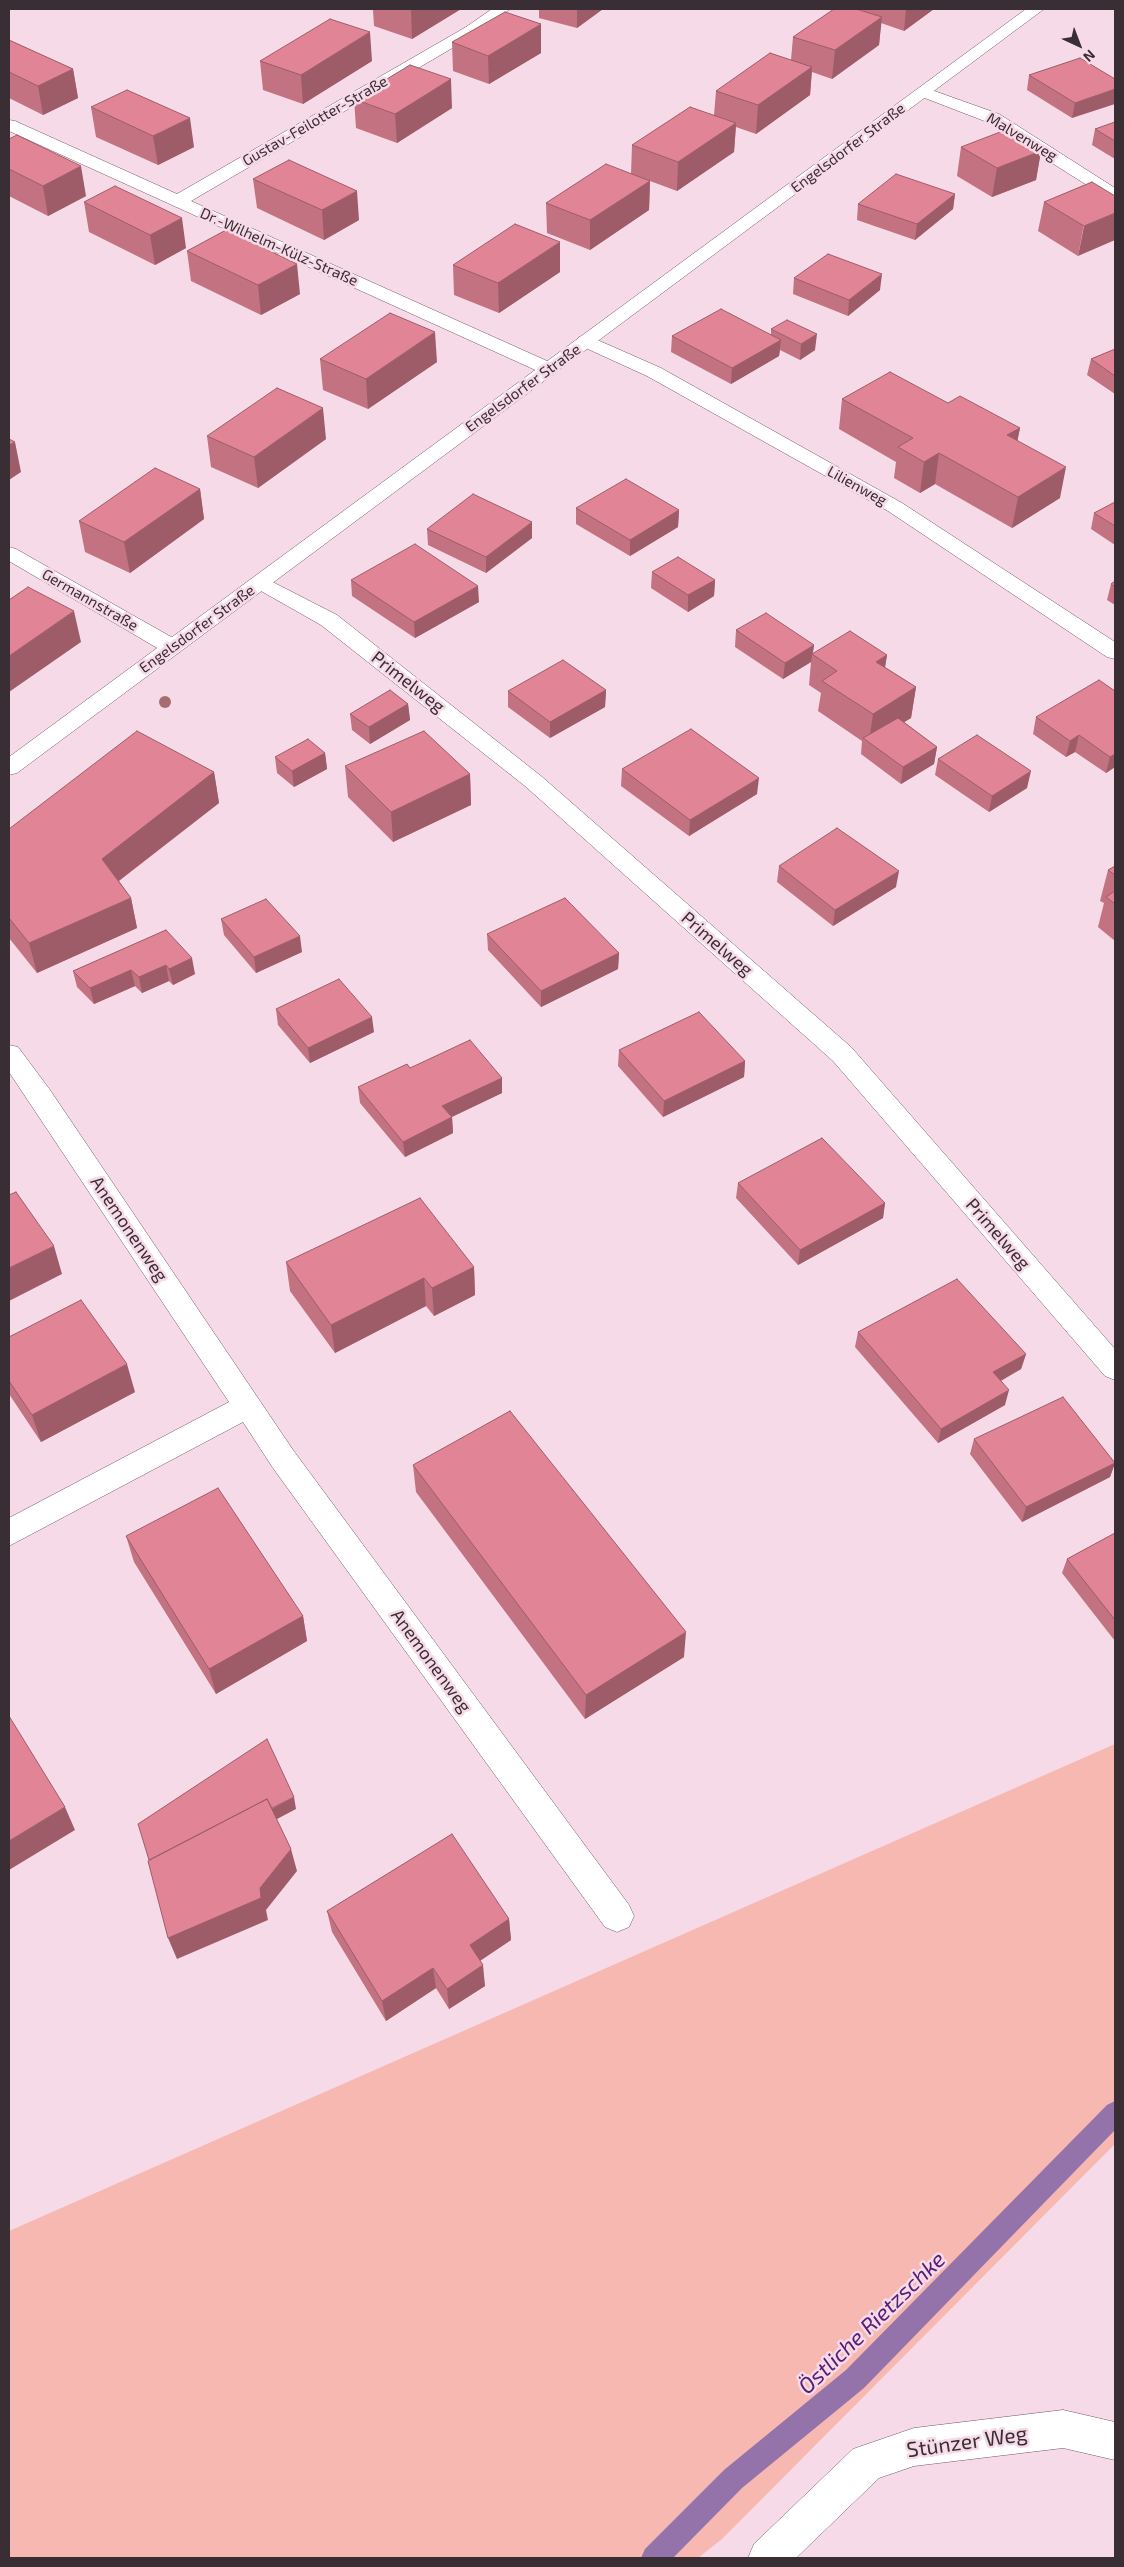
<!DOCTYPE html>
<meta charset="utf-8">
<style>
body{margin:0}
#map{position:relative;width:1124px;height:2567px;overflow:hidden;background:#f7dae8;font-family:"Exo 2",sans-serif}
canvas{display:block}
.frame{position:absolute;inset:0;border:10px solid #392e33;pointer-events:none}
.north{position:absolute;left:1054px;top:20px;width:50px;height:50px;-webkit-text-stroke:4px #f7dae8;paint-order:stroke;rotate:137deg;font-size:14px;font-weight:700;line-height:20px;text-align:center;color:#392e33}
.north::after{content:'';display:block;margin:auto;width:18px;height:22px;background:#392e33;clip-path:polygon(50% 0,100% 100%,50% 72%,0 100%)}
</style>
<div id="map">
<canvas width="1124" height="2567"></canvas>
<div class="frame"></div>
<div class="north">N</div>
</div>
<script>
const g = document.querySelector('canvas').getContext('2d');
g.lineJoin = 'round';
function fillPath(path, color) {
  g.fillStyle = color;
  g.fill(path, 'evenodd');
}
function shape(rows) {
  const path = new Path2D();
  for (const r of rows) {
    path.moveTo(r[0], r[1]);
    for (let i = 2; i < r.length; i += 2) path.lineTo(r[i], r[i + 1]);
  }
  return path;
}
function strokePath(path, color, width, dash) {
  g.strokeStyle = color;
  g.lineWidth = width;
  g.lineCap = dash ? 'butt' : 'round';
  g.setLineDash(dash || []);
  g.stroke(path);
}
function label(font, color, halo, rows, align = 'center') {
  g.font = font + ' "Exo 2",sans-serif';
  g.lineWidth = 5;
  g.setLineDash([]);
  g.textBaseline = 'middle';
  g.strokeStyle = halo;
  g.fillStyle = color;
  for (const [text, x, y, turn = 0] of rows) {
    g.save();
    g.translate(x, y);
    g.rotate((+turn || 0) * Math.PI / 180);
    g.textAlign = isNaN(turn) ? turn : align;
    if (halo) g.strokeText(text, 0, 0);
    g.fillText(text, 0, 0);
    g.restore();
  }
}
const green = shape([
 [1115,1744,1115,2144,722,2539,698,2558,9,2558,9,2231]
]);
const stream = shape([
 [1115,2101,1115,2130,864,2388,742,2488,673,2558,641,2558,645,2549,724,2470,846,2370,1107,2105,1115,2101]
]);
const street = shape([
 [492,9,510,9,478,33,191,201,556,365,558,369,556,373,542,373,9,131,9,120,15,121,177,194,466,27,492,9],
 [923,87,999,114,1115,188,1115,200,1109,199,987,122,917,95,915,92,917,89,923,87],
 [586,335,661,368,902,503,1115,642,1115,659,1107,657,888,511,647,376,579,345,577,341,579,337,586,335],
 [9,547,16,549,180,642,183,647,180,652,172,654,164,652,9,561,9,547],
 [261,576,337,615,541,776,851,1047,1115,1349,1115,1380,1105,1376,833,1061,525,786,321,625,254,587,251,582,254,577,261,576],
 [9,1045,18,1047,50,1090,293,1450,629,1905,634,1916,629,1927,617,1932,605,1927,273,1468,243,1422,9,1546,9,1518,229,1402,9,1072,9,1045],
 [1063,2410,1115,2422,1115,2460,1063,2448,914,2466,879,2478,796,2558,748,2558,754,2544,853,2449,914,2428,1063,2410]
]);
const secondary = shape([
 [1026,9,1044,9,17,773,9,775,9,757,1026,9]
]);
const trees = [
 [165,702]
];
const wall = shape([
 [373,9,461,9,412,39,374,26],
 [539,9,603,9,577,28,539,18],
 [863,9,934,9,904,31,881,23,879,45,832,79,812,72,810,95,756,134,736,127,734,152,677,191,650,181,649,210,590,250,547,233,546,203,631,174,632,145,714,115,716,91,791,60,793,37,862,11],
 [9,40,73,69,78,98,43,115,9,98],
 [452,42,541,53,489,84,453,71],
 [260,61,372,61,303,104,263,90],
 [1029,75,1115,79,1072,118,1027,90],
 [354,99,452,108,397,143,356,128],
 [91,107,194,147,158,165,96,137],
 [1115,122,1115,159,1092,145,1095,129],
 [9,139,86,196,48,216,9,196],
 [961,147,1041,151,1036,180,992,197,957,176],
 [253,179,359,220,324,240,257,208],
 [1092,182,1078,256,1038,231,1044,202],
 [955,194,953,209,915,240,857,220,858,204],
 [84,202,186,248,155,265,89,232],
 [187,251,300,294,261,315,191,281],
 [453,265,560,272,499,313,454,295],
 [794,278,880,290,848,316,793,294],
 [771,329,815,350,800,360,780,350,779,356,731,384,671,352,672,336,771,335],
 [1115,349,1115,394,1087,375,1091,359],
 [320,359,437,362,368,409,323,390],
 [842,399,948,403,1020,428,1017,441,1060,498,1012,528,935,484,920,493,894,478,896,462,839,429],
 [207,436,326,439,258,488,211,467],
 [200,489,204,519,130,573,85,552,79,521],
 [1115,502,1115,545,1091,529,1094,513],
 [576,508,679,510,678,527,630,556,576,524],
 [427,529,532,538,486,573,428,545],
 [652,572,715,580,714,596,688,612,651,588],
 [351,580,479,602,415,638,352,596],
 [1115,581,1115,605,1107,600,1111,584],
 [736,630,814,645,813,654,887,655,885,667,916,687,911,718,904,722,937,747,934,764,901,784,861,754,862,741,818,711,821,693,809,685,811,662,783,679,735,647],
 [606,690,605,707,550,738,508,707,508,691],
 [1115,691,1115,767,1106,773,1075,752,1066,757,1033,734,1036,717],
 [408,704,410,720,370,744,352,730,350,714],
 [325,753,327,769,294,787,277,773,275,757],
 [938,759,1027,788,989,812,935,775],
 [345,766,470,774,471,805,393,842,348,797],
 [622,769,757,794,689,836,621,786],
 [214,772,219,803,119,881,131,898,137,928,37,973,9,938,9,829],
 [779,866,896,887,833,926,777,882],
 [1115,866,1115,941,1098,927,1104,903,1100,901,1108,870],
 [221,919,302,952,256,973,224,935],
 [166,930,195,974,173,985,169,981,142,993,135,986,94,1004,77,987,73,971],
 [487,934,619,953,618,969,541,1007,488,950],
 [276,1009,374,1032,310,1063,278,1025],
 [619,1050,745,1061,744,1077,663,1117,618,1066],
 [410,1068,502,1078,502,1093,452,1117,453,1133,405,1157,360,1103,358,1087],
 [738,1183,885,1203,883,1218,798,1265,736,1198],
 [286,1262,474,1267,475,1295,434,1316,426,1306,335,1353,290,1291],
 [858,1332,1026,1354,1021,1369,1001,1381,1005,1405,938,1443,855,1347],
 [9,1337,135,1392,41,1442,9,1394],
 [974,1439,1115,1463,1110,1477,1022,1522,970,1454],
 [413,1465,684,1657,585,1719,416,1492],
 [1115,1533,1115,1641,1062,1573,1067,1559],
 [126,1536,303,1616,307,1641,216,1694,134,1562],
 [327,1911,509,1919,511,1940,480,1961,485,1986,449,2009,436,1988,386,2021,332,1932]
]);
const shadedWall = shape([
 [414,9,461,9,412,39,411,10],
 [577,9,603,9,577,28],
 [906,9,934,9,904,31],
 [882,17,879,45,832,79,835,50],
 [541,24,541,53,489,84,488,56],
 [370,32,372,61,303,104,301,75],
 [812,67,810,95,756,134,758,105],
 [73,69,78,98,43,115,38,86],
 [451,79,452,108,397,143,395,114],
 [1115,89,1115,104,1072,118,1075,103],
 [190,118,194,147,158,165,153,136],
 [736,123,734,152,677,191,678,162],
 [1041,151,1036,180,992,197,997,168],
 [81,166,86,196,48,216,43,186],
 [650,181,649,210,590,250,590,220],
 [357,191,359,220,324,240,322,210],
 [955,194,953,209,915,240,917,224],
 [1115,213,1115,240,1078,256,1084,226],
 [182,218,186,248,155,265,150,235],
 [560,242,560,272,499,313,498,283],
 [297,264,300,294,261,315,258,285],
 [882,274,880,290,848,316,849,300],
 [435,332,437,362,368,409,366,379],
 [817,334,815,350,800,360,801,344],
 [781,340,779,356,731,384,732,368],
 [323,408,326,439,258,488,254,457],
 [1020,428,1014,458,1007,435],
 [15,442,21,472,9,480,9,445],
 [939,453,935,484,920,493,924,462],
 [1066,467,1060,498,1012,528,1018,497],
 [200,489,204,519,130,573,124,542],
 [679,510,678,527,630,556,630,540],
 [532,522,532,538,486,573,486,557],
 [715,580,714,596,688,612,688,595],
 [478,586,479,602,415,638,414,622],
 [74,611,81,642,9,692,9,656],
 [814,645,811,662,783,679,785,663],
 [887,655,882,686,876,662],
 [916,687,911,718,870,743,869,742,873,714],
 [606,690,605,707,550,738,550,722],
 [408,704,410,720,370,744,369,727],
 [1079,735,1075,752,1066,757,1070,741],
 [937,747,934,764,901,784,903,767],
 [325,753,327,769,294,787,292,771],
 [1115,754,1115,767,1106,773,1110,757],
 [1031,771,1027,788,989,812,992,796],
 [214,772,219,803,108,889,102,859],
 [470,774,471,805,393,842,391,812],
 [759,778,757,794,689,836,690,820],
 [899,871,896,887,833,926,835,910],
 [131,898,137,928,37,973,29,943],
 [300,936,302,952,256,973,254,957],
 [619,953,618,969,541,1007,541,991],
 [192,958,195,974,173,985,169,969],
 [166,965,169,981,142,993,139,977],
 [131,970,135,986,94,1004,90,988],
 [372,1017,374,1032,310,1063,308,1048],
 [745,1061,744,1077,663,1117,664,1101],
 [502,1078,502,1093,443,1121,442,1106],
 [452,1117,453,1133,405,1157,403,1142],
 [885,1203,883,1218,798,1265,800,1250],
 [54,1246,62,1274,9,1301,9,1268],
 [474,1267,475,1295,434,1316,432,1288],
 [424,1278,426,1306,335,1353,331,1325],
 [1026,1354,1021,1369,989,1387,993,1372],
 [127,1364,135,1392,41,1442,32,1415],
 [1009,1390,1005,1405,938,1443,941,1429],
 [1115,1463,1110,1477,1022,1522,1026,1507],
 [303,1616,307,1641,216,1694,209,1669],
 [686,1632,684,1657,585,1719,586,1695],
 [294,1797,296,1809,156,1883,152,1871],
 [65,1807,75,1830,9,1870,9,1841],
 [291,1849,297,1871,266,1910,268,1920,177,1959,168,1938,260,1888],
 [509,1919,511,1940,472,1966,470,1945],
 [483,1965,485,1986,449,2009,447,1989],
 [433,1968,436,1988,386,2021,382,2001]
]);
const building = shape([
 [834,9,856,9,882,17,835,50,793,37,834,9],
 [505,12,541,24,488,56,452,42,505,12],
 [330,19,370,32,301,75,260,61,330,19],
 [9,40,73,69,38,86,9,72,9,40],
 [770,53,812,67,758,105,716,91,770,53],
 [1080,58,1115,79,1115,89,1075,103,1029,75,1080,58],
 [410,65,451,79,395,114,354,99,410,65],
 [127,90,190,118,153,136,91,107,127,90],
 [690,107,736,123,678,162,632,145,690,107],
 [1115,122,1115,141,1095,129,1115,122],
 [1008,129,1041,151,997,168,961,147,1008,129],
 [17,135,81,166,43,186,9,169,9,139,17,135],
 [289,160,357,191,322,210,253,179,289,160],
 [606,164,650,181,590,220,546,203,606,164],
 [896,174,955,194,917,224,858,204,896,174],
 [1092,182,1115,196,1115,213,1084,226,1044,202,1092,182],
 [115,186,182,218,150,235,84,202,115,186],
 [515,224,560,242,498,283,453,265,515,224],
 [226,230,297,264,258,285,187,251,226,230],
 [828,254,882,274,849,300,794,278,828,254],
 [721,309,781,340,732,368,672,336,721,309],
 [390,313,435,332,366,379,320,359,390,313],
 [787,320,817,334,801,344,771,329,787,320],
 [1115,349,1115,376,1091,359,1115,349],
 [890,372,948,403,960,396,1020,428,1007,435,1066,467,1018,497,939,453,924,462,898,447,913,438,842,399,890,372],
 [277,388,323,408,254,457,207,436,277,388],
 [9,439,15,442,9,445,9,439],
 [155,468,200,489,124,542,79,521,155,468],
 [626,479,679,510,630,540,576,508,626,479],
 [473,494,532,522,486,557,427,529,473,494],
 [1115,502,1115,526,1094,513,1115,502],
 [415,544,478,586,414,622,351,580,415,544],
 [678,557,715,580,688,595,652,572,678,557],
 [1115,581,1115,587,1111,584,1115,581],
 [28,587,74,611,9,656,9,600,28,587],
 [766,613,814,645,785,663,736,630,766,613],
 [850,631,887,655,876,662,916,687,873,714,822,681,837,671,812,654,850,631],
 [563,660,606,690,550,722,508,691,563,660],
 [1099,680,1115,691,1115,754,1110,757,1079,735,1070,741,1036,717,1099,680],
 [390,690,408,704,369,727,350,714,390,690],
 [898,718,937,747,903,767,863,738,898,718],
 [691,729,759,778,690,820,622,769,691,729],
 [137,731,214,772,102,859,131,898,29,943,9,918,9,829,137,731],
 [424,731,470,774,391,812,345,766,424,731],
 [977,735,1031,771,992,796,938,759,977,735],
 [308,739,325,753,292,771,275,757,308,739],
 [837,828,899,871,835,910,779,866,837,828],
 [1115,866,1115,875,1108,870,1115,866],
 [1115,891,1115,904,1106,897,1115,891],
 [565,898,619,953,541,991,487,934,565,898],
 [266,899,300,936,254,957,221,919,266,899],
 [166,930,192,958,169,969,166,965,139,977,131,970,90,988,73,971,166,930],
 [339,979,372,1017,308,1048,276,1009,339,979],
 [699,1012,745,1061,664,1101,619,1050,699,1012],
 [470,1040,502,1078,442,1106,452,1117,403,1142,358,1087,407,1064,410,1068,470,1040],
 [822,1138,885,1203,800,1250,738,1183,822,1138],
 [16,1192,54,1246,9,1268,9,1195,16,1192],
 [420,1198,474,1267,432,1288,424,1278,331,1325,286,1262,420,1198],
 [957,1279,1026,1354,993,1372,1009,1390,941,1429,858,1332,957,1279],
 [81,1300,127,1364,32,1415,9,1381,9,1337,81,1300],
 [1063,1397,1115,1463,1026,1507,974,1439,1063,1397],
 [510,1411,686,1632,586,1695,413,1465,510,1411],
 [218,1488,303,1616,209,1669,126,1536,218,1488],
 [1115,1533,1115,1620,1067,1559,1115,1533],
 [9,1716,65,1807,9,1841,9,1716],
 [267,1739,294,1797,272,1808,267,1799,149,1860,138,1824,267,1739],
 [267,1799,291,1849,260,1888,261,1898,168,1938,148,1861,267,1799],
 [452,1834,509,1919,470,1945,483,1965,447,1989,433,1968,382,2001,327,1911,452,1834]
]);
const farStreetnames = [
 ["Gustav-Feilotter-Straße",315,121,-30],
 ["Malvenweg",1022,137,31],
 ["Engelsdorfer Straße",848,148,-37],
 ["Dr.-Wilhelm-Külz-Straße",279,247,24],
 ["Engelsdorfer Straße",523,388,-36],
 ["Lilienweg",857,486,29],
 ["Germannstraße",90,600,30],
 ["Engelsdorfer Straße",197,629,-36]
];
const streetNames = [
 ["Primelweg",408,682,38],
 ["Primelweg",717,944,41],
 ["Anemonenweg",129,1229,56],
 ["Primelweg",998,1234,49],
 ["Anemonenweg",431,1661,54]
];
const nearStreetnames = [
 ["Stünzer Weg",967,2442,-8]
];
const nearWaternames = [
 ["Östliche Rietzschke",872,2323,-44]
];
fillPath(green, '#f6b8b0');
fillPath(stream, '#9473aa');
strokePath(street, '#725965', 1);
strokePath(secondary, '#725965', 1);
fillPath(street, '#fff');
fillPath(secondary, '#fff');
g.fillStyle = '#a76c72';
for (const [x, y] of trees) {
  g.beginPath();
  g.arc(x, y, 6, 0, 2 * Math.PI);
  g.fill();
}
fillPath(wall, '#c27281');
fillPath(shadedWall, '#9e5c69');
fillPath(building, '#e18496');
strokePath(building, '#9e5c69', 1);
label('15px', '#392e33', '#f7dae8', farStreetnames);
label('18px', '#392e33', '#f7dae8', streetNames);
label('21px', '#392e33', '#f7dae8', nearStreetnames);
label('italic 22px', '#541d76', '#f7dae8', nearWaternames);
</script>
